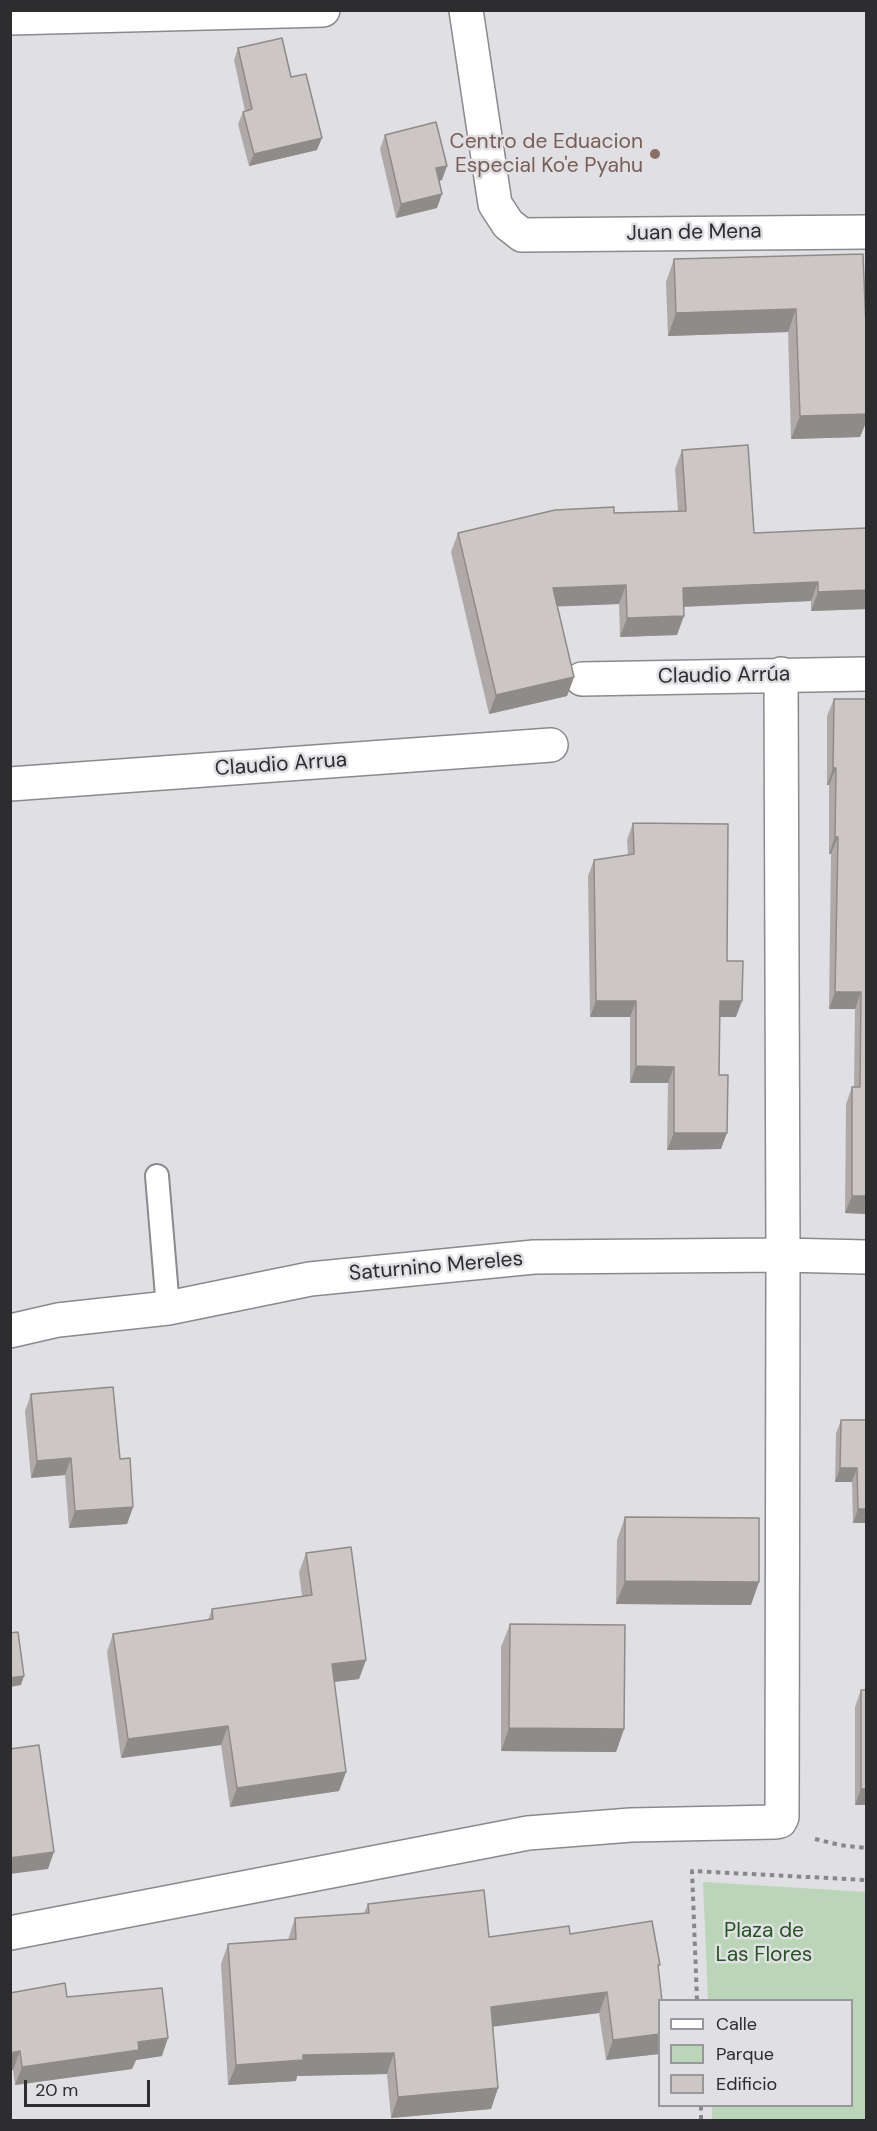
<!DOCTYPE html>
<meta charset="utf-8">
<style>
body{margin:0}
#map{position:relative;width:877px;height:2131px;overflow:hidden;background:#dfdfe4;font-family:"DM Sans",sans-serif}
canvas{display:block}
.frame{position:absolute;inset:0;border:12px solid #2d2d2f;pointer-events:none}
.legend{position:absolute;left:658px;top:1999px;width:195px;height:108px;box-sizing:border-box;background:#dfdfe4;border:2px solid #98989c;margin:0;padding:8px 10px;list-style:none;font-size:18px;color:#2d2d2f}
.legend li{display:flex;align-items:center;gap:12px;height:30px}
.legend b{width:30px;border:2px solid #98989c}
.scale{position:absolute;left:24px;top:2080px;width:126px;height:27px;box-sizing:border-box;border:3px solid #2d2d2f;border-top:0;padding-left:8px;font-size:18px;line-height:21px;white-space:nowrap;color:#2d2d2f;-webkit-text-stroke:4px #dfdfe4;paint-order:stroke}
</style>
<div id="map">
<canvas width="877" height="2131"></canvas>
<div class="frame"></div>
<ul class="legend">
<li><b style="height:8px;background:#fff"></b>Calle</li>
<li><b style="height:16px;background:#bad5b7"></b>Parque</li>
<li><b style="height:16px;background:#ccc6c4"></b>Edificio</li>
</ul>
<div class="scale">20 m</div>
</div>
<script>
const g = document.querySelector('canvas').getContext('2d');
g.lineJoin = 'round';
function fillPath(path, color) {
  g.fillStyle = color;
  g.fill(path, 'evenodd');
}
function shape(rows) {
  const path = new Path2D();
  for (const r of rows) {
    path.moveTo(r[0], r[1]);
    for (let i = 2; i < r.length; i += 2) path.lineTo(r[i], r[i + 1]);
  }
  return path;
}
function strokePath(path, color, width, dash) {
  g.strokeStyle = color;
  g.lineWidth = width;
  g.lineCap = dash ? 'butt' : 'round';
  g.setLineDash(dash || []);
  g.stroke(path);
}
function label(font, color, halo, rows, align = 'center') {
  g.font = font + ' "DM Sans",sans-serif';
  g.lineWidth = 5;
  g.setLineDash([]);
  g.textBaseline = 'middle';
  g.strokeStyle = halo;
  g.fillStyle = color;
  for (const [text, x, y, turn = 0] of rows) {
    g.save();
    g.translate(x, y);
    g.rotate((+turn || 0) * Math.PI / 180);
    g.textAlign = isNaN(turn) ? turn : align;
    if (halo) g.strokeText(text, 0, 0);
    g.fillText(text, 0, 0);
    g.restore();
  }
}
const green = shape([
 [703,1882,866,1892,866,2120,712,2120,712,2106,852,2106,852,2000,708,2000]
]);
const path = shape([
 [815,1839,840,1845,866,1848],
 [697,2000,692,1871,866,1880],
 [701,2106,701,2120]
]);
const service = shape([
 [157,1176,168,1308]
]);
const minor = shape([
 [466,10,495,204,508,224,522,235,866,232],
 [10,18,323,10],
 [582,679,866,674],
 [10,784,551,745],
 [10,1331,58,1320,168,1308,310,1279,534,1257,783,1255,866,1257],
 [10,1933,528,1833,631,1825,775,1822,780,1821,782,1817,783,1255,781,674]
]);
const wall = shape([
 [238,48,291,77,317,150,249,166,238,124,243,112,245,111,234,60],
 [385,135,442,180,439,181,437,208,396,218,380,149],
 [863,254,867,351,867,420,860,437,791,439,788,332,668,336,666,282,674,259],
 [682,450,754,533,867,528,867,609,811,611,811,601,683,607,677,635,620,637,619,604,557,606,574,677,567,696,489,714,451,552,458,533,614,513,678,511,675,469],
 [834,699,867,699,867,1214,845,1213,846,1104,852,1087,854,1087,855,1009,829,1009,831,854,829,854,829,785,827,785,827,716],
 [633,823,727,961,736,1017,720,1017,719,1075,721,1149,667,1150,668,1083,630,1083,630,1017,590,1017,588,876,594,860,628,855,627,840],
 [31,1394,120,1459,133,1507,127,1524,69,1528,65,1475,31,1478,25,1411],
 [841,1420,867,1420,867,1523,853,1523,852,1482,835,1482,836,1433],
 [625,1517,751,1605,616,1604,617,1540],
 [306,1553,366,1660,359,1679,334,1682,346,1772,339,1791,230,1807,221,1745,121,1758,107,1652,113,1634,208,1620,212,1609,302,1596,299,1572],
 [510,1624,624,1729,616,1752,501,1751,501,1647],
 [861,1690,867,1690,867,1805,855,1805,855,1707],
 [368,1904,489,1937,570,1934,658,1969,660,2001,660,2051,659,2054,606,2060,599,2013,493,2026,498,2088,491,2109,391,2118,387,2074,297,2076,296,2081,228,2085,221,1964,228,1944,288,1940,295,1918,364,1913],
 [10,1993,67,1997,162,2056,136,2060,132,2069,15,2085,13,2070]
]);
const shadedWall = shape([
 [322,138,317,150,249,166,254,154],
 [447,166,442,180,431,182,436,168],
 [442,194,437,208,396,218,401,204],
 [796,309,788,332,668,336,676,313],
 [867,414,867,420,860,437,791,439,800,416],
 [818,582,811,601,676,607,683,588],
 [626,585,619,604,546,607,553,588],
 [867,590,867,609,811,611,818,592],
 [684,616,677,635,620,637,627,618],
 [574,677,567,696,489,714,496,695],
 [833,768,836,768,829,785,827,785],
 [835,837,838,837,831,854,829,854],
 [835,992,861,992,855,1009,829,1009],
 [596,1001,636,1001,630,1017,590,1017],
 [720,1001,742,1001,736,1017,714,1017],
 [636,1066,674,1067,668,1083,630,1083],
 [674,1133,727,1133,721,1149,667,1150],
 [852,1196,867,1196,867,1214,845,1213],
 [71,1458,65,1475,31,1478,37,1461],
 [840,1468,857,1468,852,1482,835,1482],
 [133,1507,127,1524,69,1528,75,1511],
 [858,1509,867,1509,867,1523,853,1523],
 [625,1581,759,1582,751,1605,616,1604],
 [366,1660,359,1679,325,1683,332,1664],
 [24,1676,21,1685,10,1687,10,1678],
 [228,1726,221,1745,121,1758,128,1739],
 [509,1728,624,1729,616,1752,501,1751],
 [346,1772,339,1791,230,1807,237,1788],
 [861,1789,867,1789,867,1805,855,1805],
 [54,1852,48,1869,10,1874,10,1858],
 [607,1992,599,2013,483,2028,491,2007],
 [660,2034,660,2051,659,2054,606,2060,613,2040],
 [168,2038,162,2056,136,2060,132,2069,15,2085,22,2067,138,2042],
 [20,2051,13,2070,10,2070,10,2053],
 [394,2053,387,2074,297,2076,296,2081,228,2085,236,2065,303,2055],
 [498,2088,491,2109,391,2118,398,2097]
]);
const building = shape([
 [282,38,291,77,306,74,322,138,254,154,243,112,252,109,238,48,282,38],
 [436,122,447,166,436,168,442,194,401,204,385,135,436,122],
 [863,254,867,351,867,414,800,416,796,309,676,313,674,259,863,254],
 [748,445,754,533,867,528,867,590,818,592,818,582,683,588,684,616,627,618,626,585,553,588,574,677,496,695,458,533,555,510,614,507,614,513,686,511,682,450,748,445],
 [834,699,867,699,867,1196,852,1196,852,1087,860,1087,861,992,835,992,838,837,835,837,836,768,833,768,834,699],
 [633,823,728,824,727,961,743,961,742,1001,720,1001,719,1075,728,1075,727,1133,674,1133,674,1067,636,1066,636,1001,596,1001,594,860,634,854,633,823],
 [113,1387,120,1459,130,1458,133,1507,75,1511,71,1458,37,1461,31,1394,113,1387],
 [841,1420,867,1420,867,1509,858,1509,857,1468,840,1468,841,1420],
 [625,1517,759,1518,759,1582,625,1581,625,1517],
 [351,1547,366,1660,332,1664,346,1772,237,1788,228,1726,128,1739,113,1634,213,1619,212,1609,312,1595,306,1553,351,1547],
 [510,1624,625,1625,624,1729,509,1728,510,1624],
 [18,1632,24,1676,10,1678,10,1633,18,1632],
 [861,1690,867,1690,867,1789,861,1789,861,1690],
 [39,1745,54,1852,10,1858,10,1749,39,1745],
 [484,1890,489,1937,569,1926,570,1934,652,1921,660,1965,658,1965,662,2001,660,2001,660,2034,613,2040,607,1992,491,2007,498,2088,398,2097,394,2053,303,2055,303,2060,236,2065,228,1944,296,1939,295,1918,369,1913,368,1904,484,1890],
 [65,1983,67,1997,162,1988,168,2038,138,2042,139,2050,22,2067,20,2051,10,2053,10,1993,65,1983]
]);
const markers = [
 [655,154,6,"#8d6e63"]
];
const educationNames = [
 ["Centro de Eduacion",643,142],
 ["Especial Ko'e Pyahu",643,166]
];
const streetNames = [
 ["Juan de Mena",694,233,-1],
 ["Claudio Arrúa",724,676,-1],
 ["Claudio Arrua",281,765,-4],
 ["Saturnino Mereles",436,1267,-5]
];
const parkNames = [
 ["Plaza de",764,1931],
 ["Las Flores",764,1955]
];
fillPath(green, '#bad5b7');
strokePath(service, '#898a8e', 26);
strokePath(minor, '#898a8e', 36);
strokePath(path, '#88888b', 4, [4.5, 4.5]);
strokePath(service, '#fff', 22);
strokePath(minor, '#fff', 33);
fillPath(wall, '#afaaa9');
fillPath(shadedWall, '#8f8b89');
fillPath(building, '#ccc6c4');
strokePath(building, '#8f8b89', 1.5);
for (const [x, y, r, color] of markers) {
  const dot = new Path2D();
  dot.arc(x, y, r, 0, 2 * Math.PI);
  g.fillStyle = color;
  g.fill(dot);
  strokePath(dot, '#dfdfe4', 2);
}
label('21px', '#785e54', '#dfdfe4', educationNames, 'right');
label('21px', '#2d2d2f', '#dfdfe4', streetNames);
label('21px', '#245521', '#dfdfe4', parkNames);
</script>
